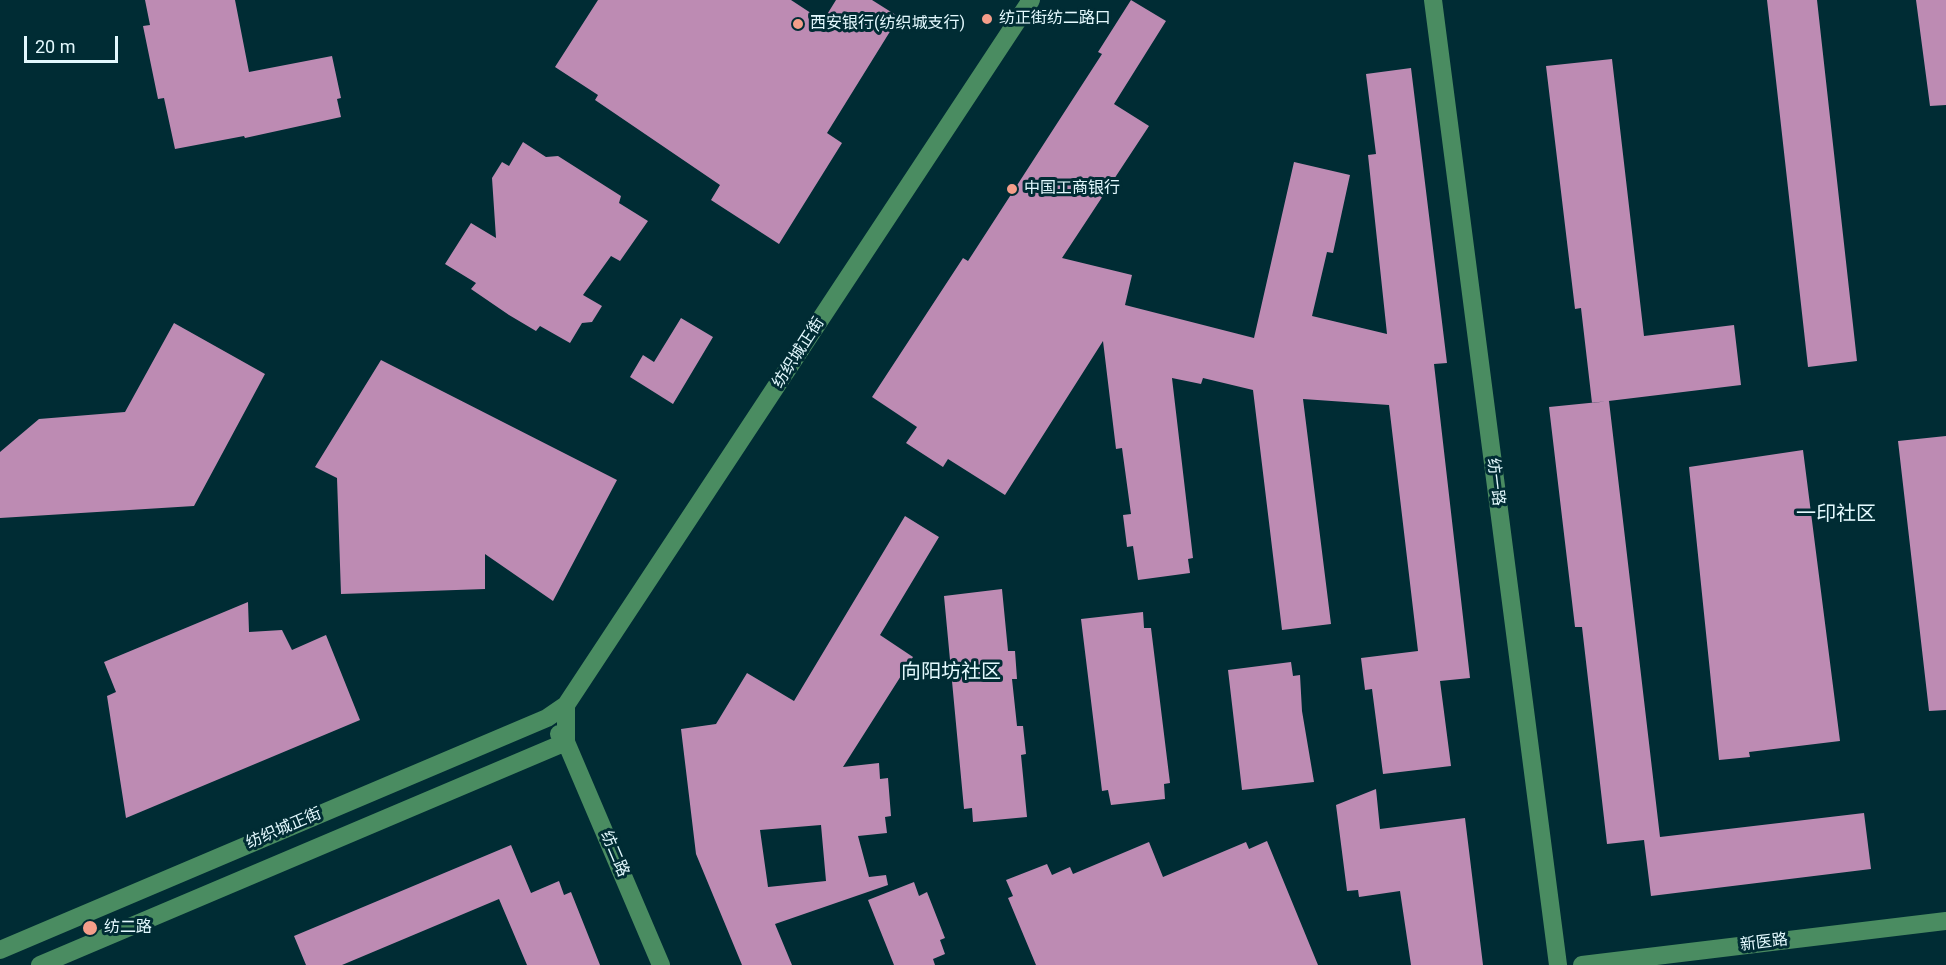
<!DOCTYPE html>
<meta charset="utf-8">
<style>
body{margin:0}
#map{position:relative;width:1946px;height:965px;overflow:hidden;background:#002c34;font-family:Roboto,sans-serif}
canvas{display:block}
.scale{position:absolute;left:24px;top:36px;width:94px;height:27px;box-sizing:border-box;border:3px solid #e3f9fe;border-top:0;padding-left:8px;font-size:18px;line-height:21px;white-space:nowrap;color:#e3f9fe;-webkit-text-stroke:4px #002c34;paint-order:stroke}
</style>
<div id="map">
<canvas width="1946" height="965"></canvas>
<div class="scale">20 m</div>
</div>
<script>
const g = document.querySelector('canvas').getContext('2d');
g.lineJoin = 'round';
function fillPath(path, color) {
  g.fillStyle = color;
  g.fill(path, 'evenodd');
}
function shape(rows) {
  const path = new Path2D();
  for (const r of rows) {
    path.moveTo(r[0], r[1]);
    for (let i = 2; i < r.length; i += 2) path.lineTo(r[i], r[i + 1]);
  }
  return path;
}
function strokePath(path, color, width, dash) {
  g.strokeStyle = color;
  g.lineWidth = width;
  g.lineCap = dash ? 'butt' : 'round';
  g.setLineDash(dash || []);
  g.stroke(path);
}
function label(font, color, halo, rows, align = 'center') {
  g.font = font + ' Roboto,"Noto Sans SC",sans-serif';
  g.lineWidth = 6;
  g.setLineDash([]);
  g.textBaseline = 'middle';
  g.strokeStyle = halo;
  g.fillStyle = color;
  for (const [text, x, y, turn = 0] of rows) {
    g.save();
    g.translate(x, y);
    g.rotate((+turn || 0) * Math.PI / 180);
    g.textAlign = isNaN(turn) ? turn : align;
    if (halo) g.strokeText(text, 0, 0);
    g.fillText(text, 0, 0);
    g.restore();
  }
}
const building = shape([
 [145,0,235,0,249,72,332,56,341,98,337,99,341,117,245,138,244,136,175,149,164,98,158,99,143,26,150,25],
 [598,0,791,0,823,21,836,0,872,0,899,17,827,133,842,143,779,244,711,200,720,185,595,100,598,95,555,67],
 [1131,0,1166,21,1114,104,1149,126,1062,258,1132,275,1125,305,1254,338,1294,162,1350,175,1333,253,1327,252,1312,316,1387,334,1368,155,1376,154,1366,74,1411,68,1447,363,1434,364,1470,678,1440,681,1451,766,1383,774,1372,689,1365,690,1361,658,1418,651,1389,405,1303,399,1331,624,1282,630,1253,390,1203,378,1201,384,1172,378,1193,558,1188,559,1190,573,1138,580,1133,546,1127,547,1123,515,1131,514,1122,448,1116,449,1103,341,1005,495,948,459,943,467,906,443,917,427,872,397,963,258,968,261,1102,54,1098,52],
 [1767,0,1817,0,1857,361,1808,367],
 [1916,0,1946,0,1946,105,1930,106],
 [1612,59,1644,336,1734,325,1741,385,1592,403,1581,308,1575,309,1546,66],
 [523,142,546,157,558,156,621,196,619,203,648,221,620,261,611,256,583,295,602,306,592,322,582,323,570,343,540,326,536,331,509,315,471,289,476,283,445,264,471,223,496,238,492,178,502,162,509,166],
 [681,318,713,337,673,404,630,377,643,355,654,362],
 [174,323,265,374,194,506,0,518,0,452,39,419,125,412],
 [381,360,617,480,553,601,485,554,485,589,341,594,337,478,315,467],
 [1609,401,1660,837,1864,813,1871,869,1651,896,1644,840,1607,844,1582,627,1575,627,1549,407],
 [1946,436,1946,710,1929,711,1898,441],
 [1803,450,1840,741,1749,752,1750,757,1719,760,1689,467],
 [905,516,939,537,880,635,913,657,843,767,879,763,880,779,888,778,891,816,885,817,887,833,858,836,869,877,886,875,888,885,775,924,792,965,742,965,696,854,681,729,716,724,747,673,794,701],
 [821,825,826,881,768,887,760,830],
 [1002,589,1008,651,1015,651,1017,679,1012,679,1017,726,1023,726,1026,754,1021,755,1027,817,973,822,972,808,964,809,944,596],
 [248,602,249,632,282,630,292,650,326,635,360,720,126,818,107,696,116,692,104,662],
 [1143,612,1144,628,1151,628,1170,783,1164,784,1165,799,1111,805,1108,790,1102,791,1081,619],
 [1291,662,1293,676,1300,675,1302,711,1314,782,1242,790,1228,670],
 [1376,789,1380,829,1465,818,1483,965,1411,965,1400,891,1359,897,1358,890,1347,891,1336,805],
 [1267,841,1318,965,1036,965,1008,898,1013,896,1006,880,1047,864,1052,875,1070,867,1073,874,1149,842,1163,877,1246,842,1249,849],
 [511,845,531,893,559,881,564,895,571,892,600,965,527,965,499,899,342,965,306,965,294,936],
 [914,882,919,896,927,892,945,938,940,940,945,954,933,959,935,965,894,965,868,900]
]);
const secondary = shape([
 [1433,0,1558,965],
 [559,734,566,742,661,965],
 [566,742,566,705,1031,0],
 [0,950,547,718,566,705],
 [40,965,566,742],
 [1582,965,1946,921]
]);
const markers = [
 [987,19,6,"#f49e8a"],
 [798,24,6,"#f49e8a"],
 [1012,189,6,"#f49e8a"],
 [90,928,8,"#f49e8a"]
];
const poiNames = [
 ["纺正街纺二路口",999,19],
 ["西安银行(纺织城支行)",810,24],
 ["中国工商银行",1024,189],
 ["纺二路",104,928]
];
const streetNames = [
 ["纺织城正街",799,353,-57],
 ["纺一路",1495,482,83],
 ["纺织城正街",284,829,-23],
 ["纺二路",614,854,67],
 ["新医路",1764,943,-7]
];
const quarterNames = [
 ["一印社区",1836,515],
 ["向阳坊社区",951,673]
];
fillPath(building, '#bd8bb3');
strokePath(secondary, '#4a8c61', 18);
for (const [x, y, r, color] of markers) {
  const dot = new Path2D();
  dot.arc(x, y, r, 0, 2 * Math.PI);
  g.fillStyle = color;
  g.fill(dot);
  strokePath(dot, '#002c34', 2);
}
label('16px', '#e3f9fe', '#002c34', poiNames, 'left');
label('16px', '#e3f9fe', '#002c34', streetNames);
label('20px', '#e3f9fe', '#002c34', quarterNames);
</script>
